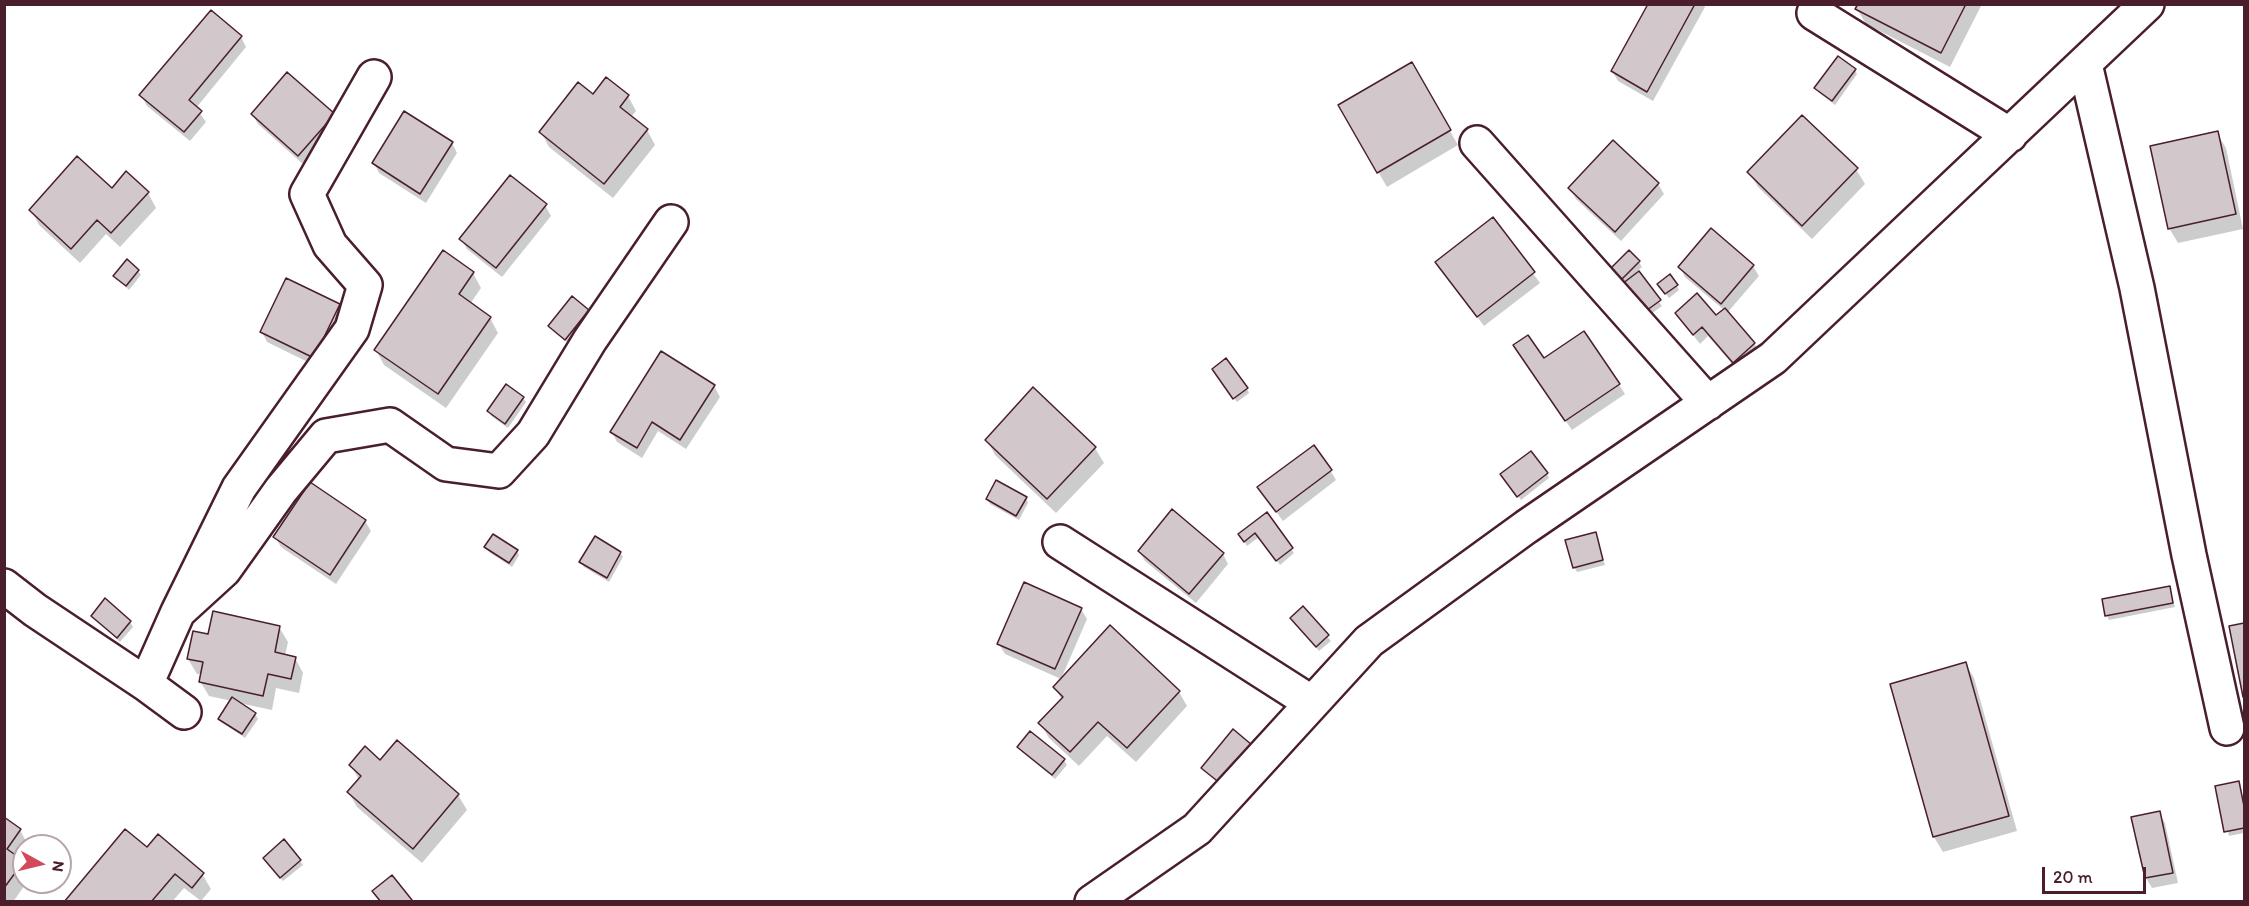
<!DOCTYPE html>
<style>
body{margin:0}
#map{position:relative;width:2249px;height:906px;overflow:hidden;background:#fff;font-family:Itim,sans-serif}
canvas{display:block}
.frame{position:absolute;inset:0;border:6px solid #4a1f2b;pointer-events:none}
.north{position:absolute;left:12px;top:834px;width:60px;height:60px;box-sizing:border-box;background:#fff;border:2px solid #b7a5aa;border-radius:50%;rotate:98deg;font-size:16px;font-weight:700;line-height:24px;text-align:center;color:#4a1f2b}
.north::after{content:'';display:block;margin:auto;width:21px;height:27px;background:#d1495b;clip-path:polygon(50% 0,100% 100%,50% 72%,0 100%)}
.scale{position:absolute;left:2042px;top:867px;width:104px;height:27px;box-sizing:border-box;border:3px solid #4a1f2b;border-top:0;padding-left:8px;font-size:18px;line-height:21px;white-space:nowrap;color:#4a1f2b;-webkit-text-stroke:4px #fff;paint-order:stroke}
</style>
<div id="map">
<canvas width="2249" height="906"></canvas>
<div class="frame"></div>
<div class="north">N</div>
<div class="scale">20 m</div>
</div>
<script>
const g = document.querySelector('canvas').getContext('2d');
g.lineJoin = 'round';
function fillPath(path, color) {
  g.fillStyle = color;
  g.fill(path, 'evenodd');
}
function shape(rows) {
  const path = new Path2D();
  for (const r of rows) {
    path.moveTo(r[0], r[1]);
    for (let i = 2; i < r.length; i += 2) path.lineTo(r[i], r[i + 1]);
  }
  return path;
}
function strokePath(path, color, width, dash) {
  g.strokeStyle = color;
  g.lineWidth = width;
  g.lineCap = dash ? 'butt' : 'round';
  g.setLineDash(dash || []);
  g.stroke(path);
}
const shadow = shape([
 [1649,4,1703,4,1705,7,1653,101,1618,81,1612,71],
 [1860,4,1982,4,1950,67,1866,24,1857,9],
 [241,37,246,47,196,108,206,122,190,141,147,106,141,95],
 [1411,64,1458,145,1387,187,1340,106],
 [1855,70,1857,74,1835,105,1819,93,1816,88],
 [287,74,339,125,304,165,258,124,252,114],
 [593,96,628,96,636,111,631,117,647,130,655,145,613,198,549,147,541,132],
 [2217,133,2226,148,2243,229,2178,243,2169,228],
 [1613,142,1658,184,1664,194,1621,241,1576,199,1570,189],
 [452,143,457,153,426,203,379,173,374,163],
 [1856,169,1865,184,1812,239,1758,187,1749,172],
 [112,190,148,193,156,208,120,247,106,234,80,263,39,225,31,210],
 [545,205,551,216,502,277,467,249,461,239],
 [1493,219,1540,283,1484,326,1437,262],
 [1639,262,1642,267,1631,277,1639,274,1662,306,1647,317,1610,271],
 [1753,266,1759,276,1727,313,1754,343,1760,353,1739,372,1708,336,1700,344,1677,314,1716,317,1724,310,1685,277,1680,267],
 [138,271,141,275,129,290,115,276],
 [473,273,481,288,470,304,490,318,498,333,446,408,384,365,376,350],
 [286,280,339,306,345,316,320,368,267,342,262,332],
 [1659,285,1676,285,1679,290,1669,298],
 [587,311,590,316,568,343,550,326],
 [1521,356,1544,360,1619,385,1625,394,1572,430],
 [1216,374,1247,389,1249,393,1237,402],
 [714,386,720,397,686,449,658,431,642,458,617,442,612,432],
 [1033,389,1095,448,1104,463,1056,513,995,455,987,440],
 [523,398,526,402,508,428,491,416,489,411],
 [1330,470,1336,480,1283,521,1265,497],
 [1547,473,1549,478,1521,500,1505,479],
 [310,484,365,521,371,531,336,584,281,547,275,537],
 [1026,498,1028,503,1019,520,990,504,987,499],
 [1266,515,1294,553,1280,565,1259,537,1247,546,1243,539],
 [1595,534,1605,565,1577,572,1574,567],
 [486,547,517,551,519,555,512,567,489,552],
 [1139,551,1223,554,1228,564,1196,603,1145,561],
 [620,553,623,557,609,582,584,567,581,562],
 [2169,587,2175,607,2109,620,2107,616,2103,600],
 [1303,608,1331,641,1319,651,1292,618],
 [1081,609,1087,619,1061,679,1005,654,999,644],
 [93,616,130,622,133,627,120,642],
 [2244,625,2244,694,2231,627],
 [279,627,288,642,285,656,295,658,303,673,299,693,276,688,272,710,239,703,255,714,258,719,245,738,223,723,220,719,232,701,209,696,200,681,202,674,197,674,188,659,209,636],
 [1965,663,1974,678,2017,831,1943,852,1934,837,1891,685],
 [1055,687,1179,692,1187,706,1136,762,1107,736,1079,766,1049,738,1040,723,1062,700],
 [1031,733,1064,760,1067,765,1055,779,1022,752,1019,747],
 [1251,746,1224,788,1203,768],
 [380,762,458,795,467,810,422,863,357,807,349,793,359,780,351,765],
 [2238,783,2244,803,2244,833,2229,836,2217,787],
 [2159,813,2165,823,2178,883,2152,888,2146,878],
 [4,819,20,830,28,845,24,846,24,851,18,859,24,864,24,882,27,882,13,902,4,902],
 [147,849,202,874,211,889,201,901,184,888,172,902,66,902],
 [300,861,303,865,283,881,268,863]
]);
const building = shape([
 [1648,4,1695,4,1647,92,1611,71,1648,4],
 [1858,4,1966,4,1941,53,1855,9,1858,4],
 [211,10,242,36,189,100,202,111,184,132,139,95,211,10],
 [1838,56,1856,69,1832,101,1814,88,1838,56],
 [1412,62,1451,130,1377,173,1338,105,1412,62],
 [287,72,335,114,298,156,251,114,287,72],
 [606,77,629,95,620,107,648,129,604,184,539,132,578,82,593,94,606,77],
 [404,111,453,142,420,194,372,163,404,111],
 [1802,115,1858,168,1802,226,1747,172,1802,115],
 [2218,131,2236,214,2168,229,2150,146,2218,131],
 [1613,140,1659,183,1615,232,1568,188,1613,140],
 [77,156,112,188,126,171,149,192,111,233,97,220,71,249,29,210,77,156],
 [510,175,547,204,496,268,459,239,510,175],
 [1493,217,1535,272,1477,317,1435,262,1493,217],
 [1711,228,1754,265,1721,304,1678,267,1711,228],
 [443,250,474,272,459,294,491,317,438,394,374,350,443,250],
 [1629,250,1640,261,1619,282,1608,271,1629,250],
 [127,259,139,270,126,286,113,276,127,259],
 [1639,271,1661,300,1643,313,1622,284,1639,271],
 [1670,274,1678,285,1665,294,1657,284,1670,274],
 [286,278,340,304,314,358,260,332,286,278],
 [1697,293,1716,315,1725,308,1755,343,1733,363,1702,327,1693,335,1675,313,1697,293],
 [572,296,589,310,565,340,548,326,572,296],
 [1584,331,1620,384,1565,421,1513,345,1528,335,1544,358,1584,331],
 [661,351,715,385,680,440,652,422,637,448,610,432,661,351],
 [1226,358,1248,388,1233,399,1212,369,1226,358],
 [506,384,524,397,505,424,487,411,506,384],
 [1033,387,1096,447,1047,499,985,440,1033,387],
 [1314,445,1332,470,1276,512,1257,487,1314,445],
 [1531,451,1548,473,1517,497,1500,474,1531,451],
 [996,480,1027,497,1016,516,986,499,996,480],
 [310,482,366,520,330,575,273,537,310,482],
 [1172,509,1224,553,1189,594,1138,551,1172,509],
 [1267,512,1293,548,1276,561,1255,533,1244,542,1238,534,1267,512],
 [1596,532,1603,560,1573,568,1565,540,1596,532],
 [493,534,518,550,509,563,484,547,493,534],
 [595,536,621,552,607,578,579,562,595,536],
 [1024,582,1082,608,1055,669,997,644,1024,582],
 [2170,586,2173,603,2105,616,2102,599,2170,586],
 [105,598,131,621,117,638,91,616,105,598],
 [1303,606,1329,635,1316,647,1290,618,1303,606],
 [213,611,280,626,275,652,296,657,291,679,268,674,263,696,199,682,203,662,187,659,193,631,208,634,213,611],
 [2244,623,2244,697,2243,697,2229,626,2244,623],
 [1110,625,1180,691,1127,748,1098,722,1070,752,1038,723,1063,697,1053,687,1110,625],
 [1966,662,2009,816,1933,837,1890,684,1966,662],
 [232,697,256,713,242,734,218,719,232,697],
 [1233,729,1252,745,1221,784,1201,768,1233,729],
 [1030,731,1065,759,1052,775,1017,747,1030,731],
 [397,740,459,794,413,849,347,792,361,776,349,765,365,746,380,760,397,740],
 [2239,781,2244,806,2244,828,2224,832,2215,786,2239,781],
 [2160,811,2173,873,2145,878,2131,817,2160,811],
 [4,817,21,829,7,849,24,861,4,888,4,817],
 [125,829,147,847,158,834,204,873,192,888,175,874,151,902,64,902,125,829],
 [284,839,301,860,280,878,263,858,284,839],
 [392,875,412,900,411,902,381,902,372,891,392,875]
]);
const minor = shape([
 [1814,13,2010,135],
 [2085,64,2137,288,2189,555,2227,728],
 [1477,143,1708,403],
 [1060,542,1312,703],
 [4,586,35,610,146,684,184,712],
 [178,612,224,570,281,490,326,436,390,425,446,464,499,471,533,434,590,340,671,222],
 [146,684,178,612,239,488,352,329,365,285,330,245,307,194,374,77],
 [1092,902,1197,829,1369,641,1526,527,1773,358,2147,4]
]);
fillPath(shadow, '#0003');
fillPath(building, '#d2c7cb');
strokePath(building, '#4a1f2b', 1.5);
strokePath(minor, '#4a1f2b', 38);
strokePath(minor, '#fff', 33);
</script>
